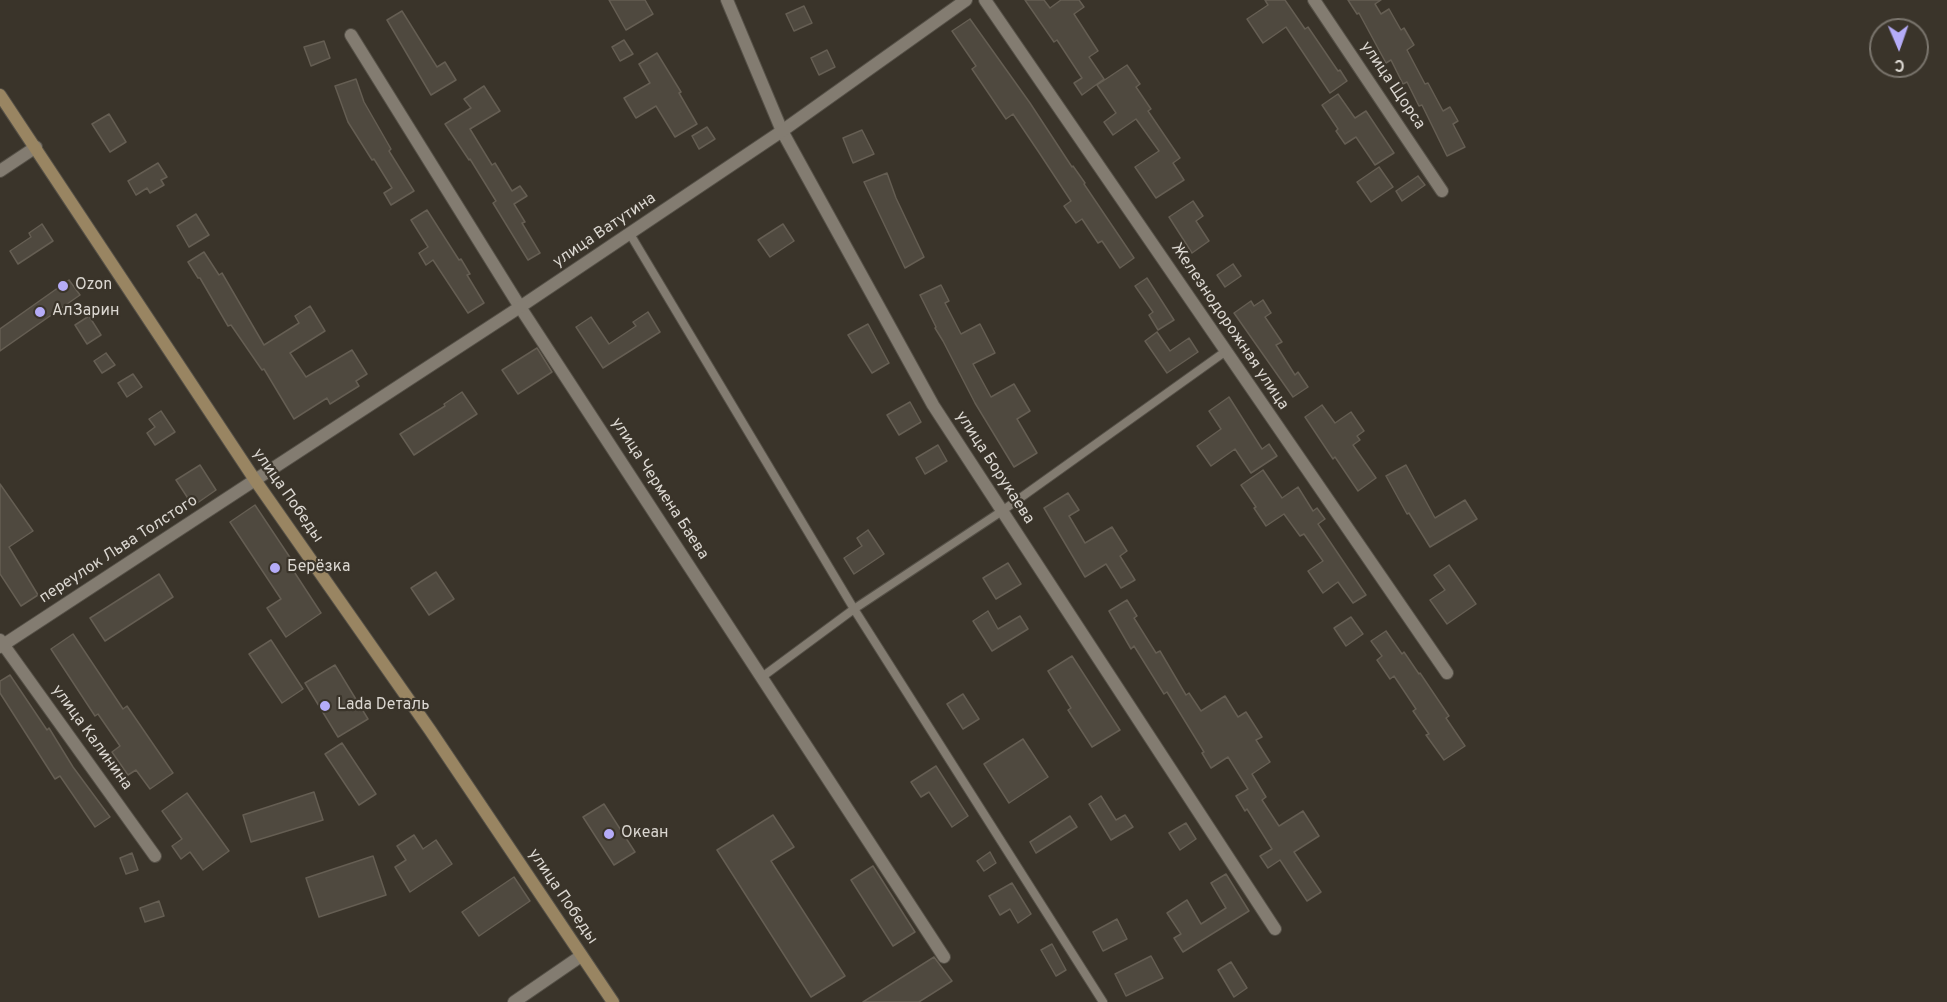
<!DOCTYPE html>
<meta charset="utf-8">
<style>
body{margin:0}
#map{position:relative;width:1947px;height:1002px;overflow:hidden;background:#3a342a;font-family:Overpass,sans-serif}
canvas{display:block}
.north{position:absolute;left:1869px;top:18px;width:60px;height:60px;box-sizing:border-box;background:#3a342a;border:2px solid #7a756d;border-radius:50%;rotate:178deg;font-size:16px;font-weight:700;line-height:24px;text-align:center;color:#dbd7d1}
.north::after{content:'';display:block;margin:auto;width:21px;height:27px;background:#b5acf8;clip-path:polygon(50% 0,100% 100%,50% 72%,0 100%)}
</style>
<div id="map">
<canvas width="1947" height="1002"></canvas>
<div class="north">С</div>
</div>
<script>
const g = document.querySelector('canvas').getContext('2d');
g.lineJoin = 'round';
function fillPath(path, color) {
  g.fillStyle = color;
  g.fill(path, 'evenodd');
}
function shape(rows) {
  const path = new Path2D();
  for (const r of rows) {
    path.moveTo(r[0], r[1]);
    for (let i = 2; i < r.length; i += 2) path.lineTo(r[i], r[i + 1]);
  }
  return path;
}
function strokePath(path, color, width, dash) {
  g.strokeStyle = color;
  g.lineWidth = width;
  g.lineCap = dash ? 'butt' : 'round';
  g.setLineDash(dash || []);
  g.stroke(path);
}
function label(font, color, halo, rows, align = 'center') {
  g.font = font + ' Overpass,sans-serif';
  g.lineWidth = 4.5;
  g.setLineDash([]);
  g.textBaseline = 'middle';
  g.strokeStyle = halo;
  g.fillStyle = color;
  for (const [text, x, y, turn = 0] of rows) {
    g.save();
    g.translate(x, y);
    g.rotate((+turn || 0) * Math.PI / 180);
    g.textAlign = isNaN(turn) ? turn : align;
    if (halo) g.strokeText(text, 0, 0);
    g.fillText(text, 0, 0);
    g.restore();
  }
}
const building = shape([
 [609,0,645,0,653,14,626,30,609,0],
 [1025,0,1044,0,1050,8,1061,0,1079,0,1084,7,1074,14,1098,51,1089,57,1104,79,1082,95,1074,83,1082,78,1057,40,1054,42,1025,0],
 [1265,0,1285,0,1305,29,1308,27,1338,71,1340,70,1347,81,1330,93,1286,27,1263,43,1247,19,1268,5,1265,0],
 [1348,0,1381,0,1375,4,1381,14,1389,9,1401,30,1404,28,1414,45,1407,50,1425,84,1428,83,1443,111,1450,107,1458,121,1453,124,1465,147,1447,156,1422,105,1419,106,1407,82,1403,84,1391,60,1386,63,1359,13,1357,14,1348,0],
 [804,6,812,23,794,31,786,14,804,6],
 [402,11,437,67,445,62,456,80,431,95,387,20,402,11],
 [970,19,1030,103,1072,167,1073,166,1085,183,1084,184,1134,258,1120,268,1102,241,1098,243,1082,219,1076,223,1064,206,1071,201,1038,151,1013,114,1006,119,972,69,976,66,952,31,970,19],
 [624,40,633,54,620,61,612,47,624,40],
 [324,41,330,58,311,66,304,47,324,41],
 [827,50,835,67,819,75,811,58,827,50],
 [657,53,681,92,679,93,697,124,675,137,656,106,636,118,624,98,650,83,639,64,657,53],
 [1127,65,1140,84,1136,87,1151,109,1148,111,1180,158,1173,163,1184,180,1156,198,1135,167,1159,151,1136,119,1113,135,1104,122,1116,113,1097,85,1127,65],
 [356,79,364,102,391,149,389,151,414,191,391,205,384,193,392,188,374,159,372,160,348,122,335,86,356,79],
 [484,86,500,111,470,129,492,165,495,163,512,191,520,186,527,196,514,204,525,222,522,223,540,253,528,260,493,203,496,201,470,159,469,160,445,124,471,108,464,99,484,86],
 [1338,94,1355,118,1366,111,1394,153,1375,165,1356,137,1345,144,1336,131,1338,129,1322,105,1338,94],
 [109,114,126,142,110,152,92,124,109,114],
 [707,127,715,139,699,149,692,136,707,127],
 [862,130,874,154,853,163,843,138,862,130],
 [158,163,167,177,161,180,164,185,150,193,147,188,136,195,128,181,158,163],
 [1379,167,1393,187,1371,202,1357,182,1379,167],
 [887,173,896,198,924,257,905,268,864,182,887,173],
 [1418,176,1425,185,1402,201,1396,191,1418,176],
 [1193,201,1203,216,1196,221,1209,241,1192,253,1169,217,1193,201],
 [427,210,459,260,461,259,470,274,467,275,484,303,468,313,433,260,426,265,419,253,428,247,411,220,427,210],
 [196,214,209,235,189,247,177,226,196,214],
 [42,224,53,241,18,264,10,251,31,237,29,233,42,224],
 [783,224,794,241,770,257,758,240,783,224],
 [204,252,219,275,222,273,264,345,299,323,295,316,310,306,325,331,290,353,306,377,352,350,367,374,356,381,359,386,330,404,327,398,294,419,264,369,262,370,231,325,228,326,200,278,198,278,188,262,204,252],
 [1233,264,1241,276,1225,287,1217,275,1233,264],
 [1147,278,1174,320,1158,330,1149,315,1153,312,1135,286,1147,278],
 [69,280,80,295,0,351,0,329,69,280],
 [941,285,949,301,945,303,961,334,980,324,995,353,973,364,991,397,1014,384,1030,411,1017,419,1037,453,1014,467,975,403,943,341,935,328,936,327,920,295,941,285],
 [1263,300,1271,313,1265,317,1282,342,1276,345,1295,375,1298,372,1308,387,1293,397,1234,313,1251,301,1254,306,1263,300],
 [648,312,660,332,603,368,576,327,591,317,609,344,636,326,633,322,648,312],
 [89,316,101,335,87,344,75,325,89,316],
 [868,324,889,363,872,373,848,335,868,324],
 [1157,332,1170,351,1189,338,1198,352,1167,373,1145,341,1157,332],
 [537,348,552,372,518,394,502,370,537,348],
 [106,353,115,365,102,373,94,361,106,353],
 [133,374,142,387,127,397,118,383,133,374],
 [462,392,477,414,414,455,400,434,445,406,444,404,462,392],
 [1229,397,1262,449,1269,444,1277,456,1251,473,1235,449,1211,466,1197,446,1221,429,1209,411,1229,397],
 [910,402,921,422,899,435,887,415,910,402],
 [1322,405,1335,423,1351,412,1364,431,1357,436,1360,440,1353,445,1376,478,1358,491,1335,457,1333,459,1305,417,1322,405],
 [161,411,175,432,155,445,147,433,155,427,149,419,161,411],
 [938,445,947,461,925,474,916,458,938,445],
 [200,465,216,490,193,506,176,480,200,465],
 [1406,465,1435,518,1465,500,1477,519,1430,547,1409,513,1407,514,1386,476,1406,465],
 [1263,470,1282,498,1298,487,1313,511,1317,508,1325,519,1318,524,1366,595,1353,603,1338,582,1323,593,1308,571,1323,561,1304,534,1300,536,1284,514,1266,526,1254,508,1256,507,1241,485,1263,470],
 [0,484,33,531,9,547,38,595,21,606,0,574,0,484],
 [1068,493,1079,510,1069,516,1085,543,1112,527,1127,551,1120,556,1135,580,1121,588,1106,564,1085,577,1044,508,1068,493],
 [255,505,295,565,291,567,321,613,286,637,267,608,281,599,230,522,255,505],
 [868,530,884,554,854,574,844,558,862,546,857,538,868,530],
 [1008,563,1021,584,996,599,983,578,1008,563],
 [1449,565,1476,604,1447,624,1430,600,1445,590,1434,575,1449,565],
 [436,572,454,599,429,615,411,588,436,572],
 [159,574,173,597,105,641,90,618,159,574],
 [1127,600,1137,616,1134,618,1156,653,1160,651,1186,695,1189,693,1201,711,1225,696,1238,717,1246,712,1262,737,1256,740,1270,762,1252,774,1266,797,1262,800,1279,826,1303,811,1319,836,1294,852,1321,892,1307,901,1280,860,1268,868,1260,856,1272,849,1247,809,1245,811,1236,796,1248,789,1228,757,1211,768,1202,753,1204,752,1167,692,1164,694,1134,646,1131,649,1109,611,1127,600],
 [988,611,998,629,1020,616,1028,629,992,651,973,621,988,611],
 [1351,617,1363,634,1346,646,1334,628,1351,617],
 [1386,631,1402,654,1404,652,1419,674,1420,673,1449,716,1446,718,1465,746,1444,760,1426,735,1429,734,1413,711,1416,709,1394,676,1390,679,1377,660,1382,656,1371,641,1386,631],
 [73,634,123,709,127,706,173,773,150,789,136,770,128,775,112,752,120,746,98,714,95,716,51,649,73,634],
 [271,640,303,689,282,703,249,654,271,640],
 [1072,656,1120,730,1092,747,1068,710,1071,708,1048,671,1072,656],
 [335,665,368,719,338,737,305,683,335,665],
 [10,675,47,730,49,728,73,767,110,817,95,827,60,776,55,779,0,693,0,681,10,675],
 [963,694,979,719,963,729,947,704,963,694],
 [1023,739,1048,777,1009,803,984,764,1023,739],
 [342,743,376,794,359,805,325,754,342,743],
 [936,766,968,816,952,827,929,792,921,797,911,782,936,766],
 [314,792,323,820,251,842,243,815,314,792],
 [187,793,229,851,203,870,190,852,181,859,172,846,182,839,162,811,187,793],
 [1101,796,1116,820,1125,815,1133,827,1111,840,1089,804,1101,796],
 [604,804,635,852,614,865,583,817,604,804],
 [773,815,794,847,771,861,845,976,811,997,717,850,773,815],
 [1070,816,1077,827,1036,853,1030,842,1070,816],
 [1186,823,1196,839,1180,850,1169,833,1186,823],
 [414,835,423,849,436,840,452,864,410,892,395,867,406,860,397,846,414,835],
 [990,852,996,863,984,871,977,861,990,852],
 [132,853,138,870,126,874,120,858,132,853],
 [373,856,386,895,319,917,306,878,373,856],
 [873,866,915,932,893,946,851,880,873,866],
 [1226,874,1249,911,1183,952,1174,938,1181,934,1167,913,1187,900,1201,924,1226,908,1211,883,1226,874],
 [514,877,530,901,479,936,462,912,514,877],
 [1012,883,1031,914,1018,923,1010,909,1000,915,989,896,1012,883],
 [159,901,164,916,145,922,140,908,159,901],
 [1117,919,1127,939,1103,951,1093,932,1117,919],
 [1052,944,1066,970,1056,976,1041,950,1052,944],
 [1151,956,1163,978,1126,996,1115,974,1151,956],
 [934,957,952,981,919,1002,863,1002,934,957],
 [1231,962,1247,988,1234,997,1218,970,1231,962]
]);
const service = shape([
 [630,234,854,609,1103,1002],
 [762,677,854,609,1002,511,1226,351]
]);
const minor = shape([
 [727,0,782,131,933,405,1275,929],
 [985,0,1447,673],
 [1314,0,1442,191],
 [351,35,520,307,944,957],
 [0,171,36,147],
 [0,640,155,856],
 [0,647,255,480],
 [514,1002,581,956]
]);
const tertiary = shape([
 [255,480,520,307,782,131,966,0]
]);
const secondary = shape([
 [0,95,255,480,430,730,613,1002]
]);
const markers = [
 [63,286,6,"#b5acf8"],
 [40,312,6,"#b5acf8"],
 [275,568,6,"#b5acf8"],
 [325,706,6,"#b5acf8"],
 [609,834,6,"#b5acf8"]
];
const streetNames = [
 ["улица Щорса",1392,86,56],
 ["улица Ватутина",605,231,-34],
 ["Железнодорожная улица",1229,327,56],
 ["улица Борукаева",994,468,57],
 ["улица Чермена Баева",659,489,57],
 ["улица Победы",287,496,55],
 ["переулок Льва Толстого",119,550,-33],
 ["улица Калинина",91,738,54],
 ["улица Победы",562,897,56]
];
const poiNames = [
 ["Ozon",75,286],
 ["АлЗарин",52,312],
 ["Берёзка",287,568],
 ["Lada Dеталь",337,706],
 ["Океан",621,834]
];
fillPath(building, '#4f493f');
strokePath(building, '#655e53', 1.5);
strokePath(service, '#555047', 10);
strokePath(minor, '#555047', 14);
strokePath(tertiary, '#555047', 14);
strokePath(secondary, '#555047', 14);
strokePath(service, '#837c71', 8);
strokePath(minor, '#837c71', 12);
strokePath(tertiary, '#837c71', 12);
strokePath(secondary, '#998562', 12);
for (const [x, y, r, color] of markers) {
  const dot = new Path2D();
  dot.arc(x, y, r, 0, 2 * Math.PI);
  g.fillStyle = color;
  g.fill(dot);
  strokePath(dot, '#3a342a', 2);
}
label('16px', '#dbd7d1', '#3a342a', streetNames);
label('16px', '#dbd7d1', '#3a342a', poiNames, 'left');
</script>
